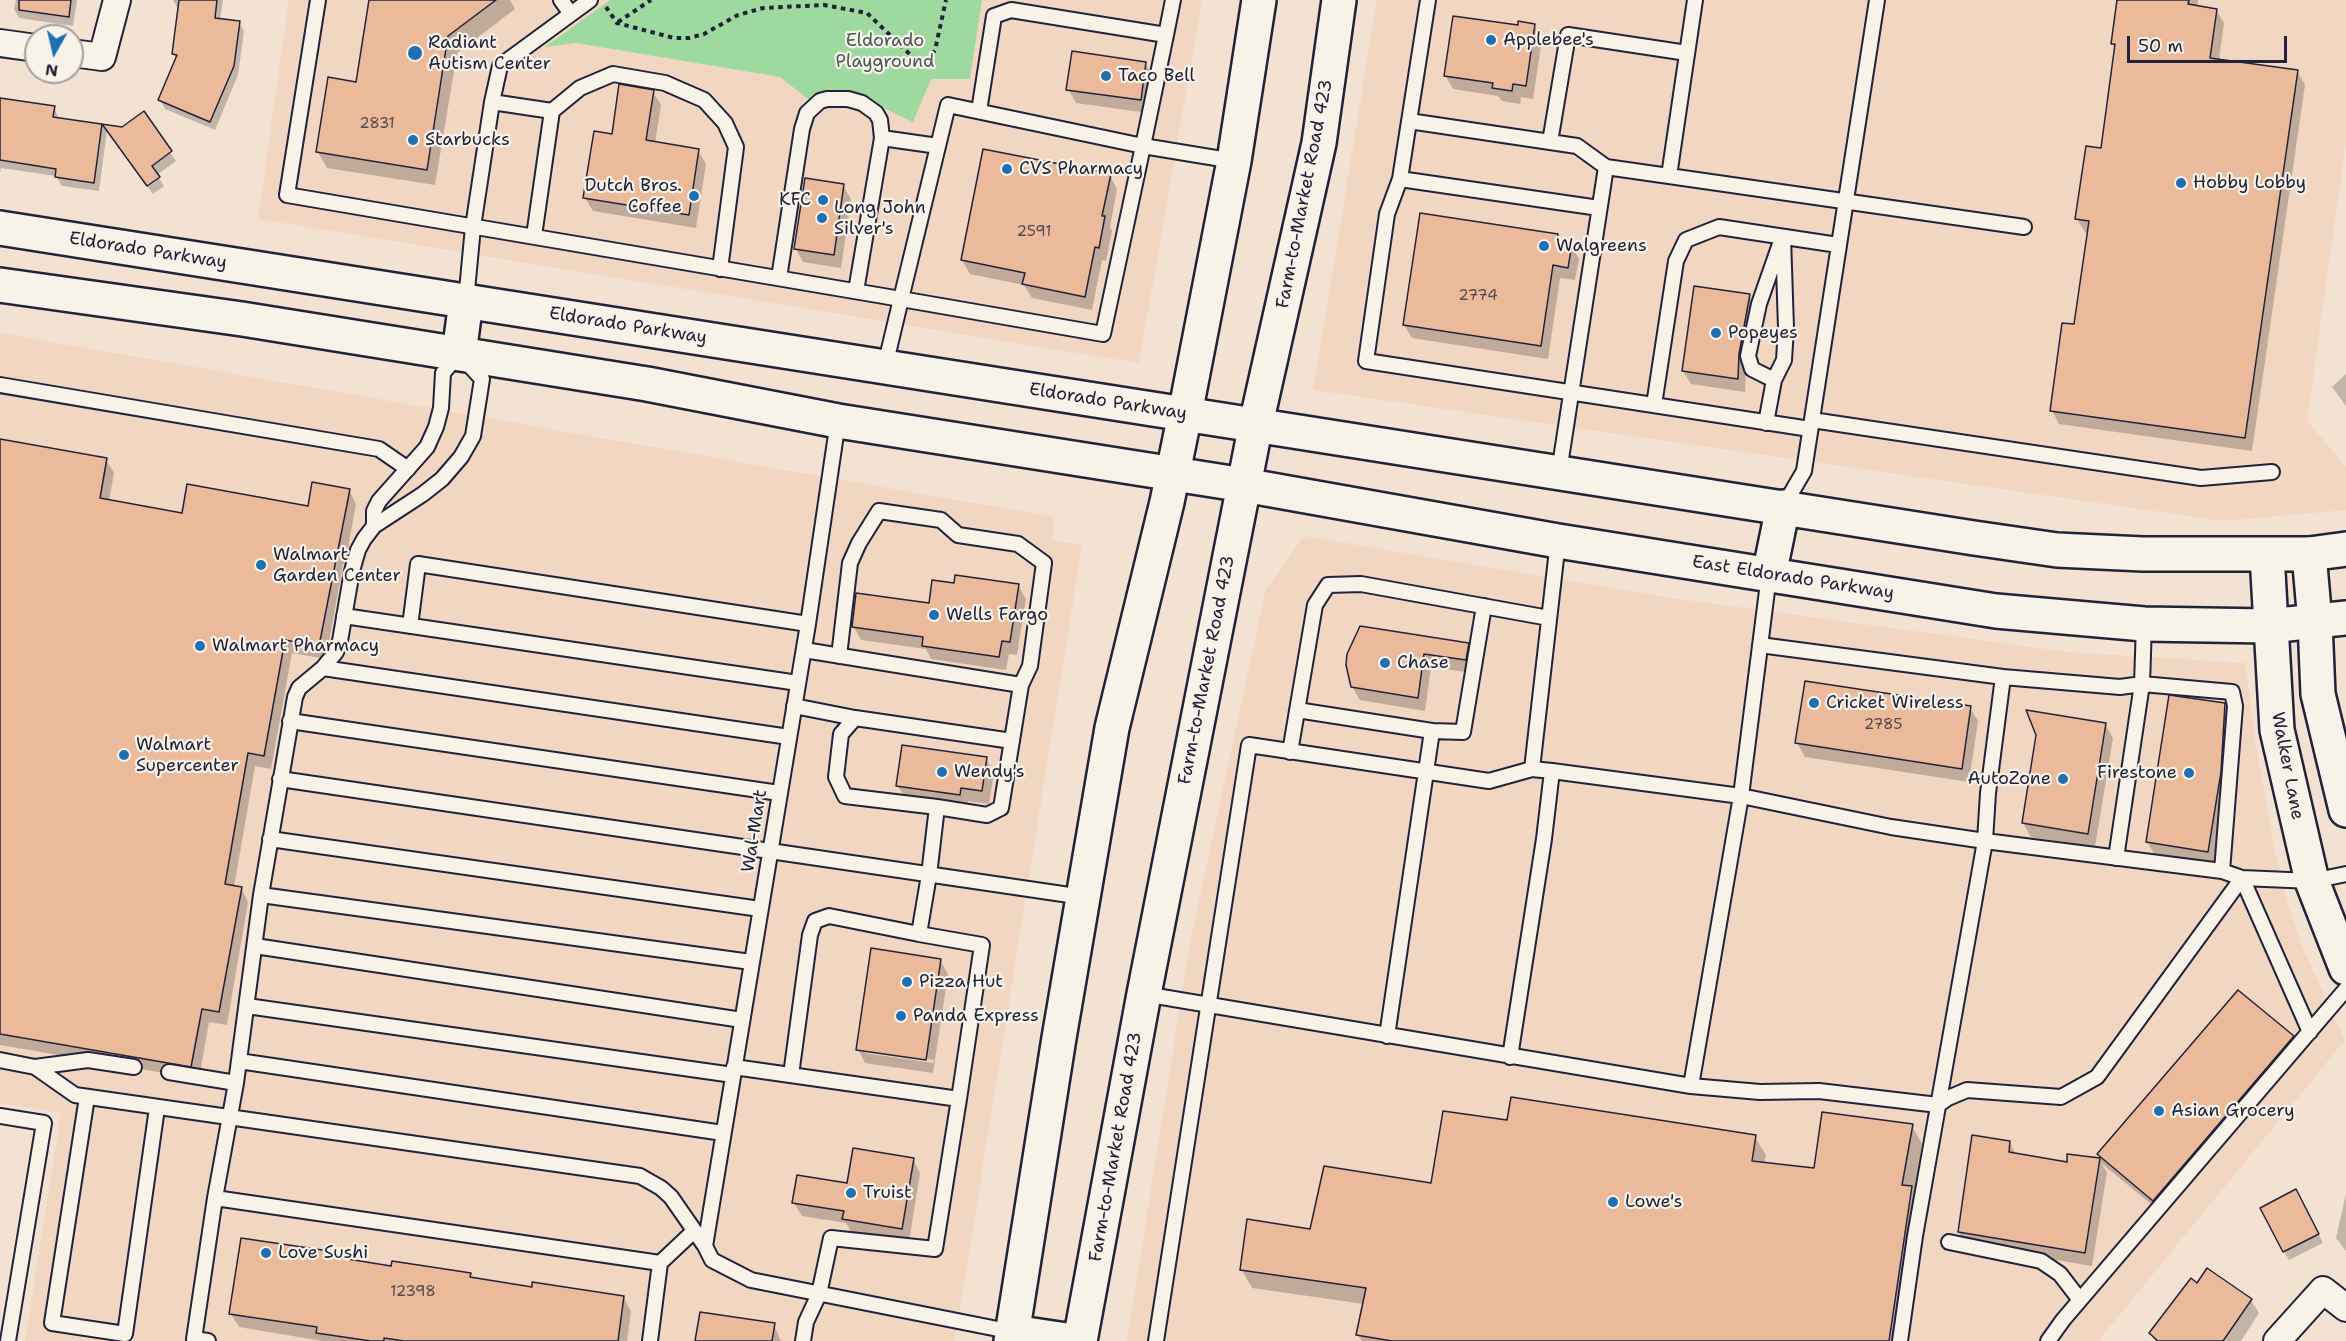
<!DOCTYPE html>
<style>
body{margin:0}
#map{position:relative;width:2346px;height:1341px;overflow:hidden;background:#f3e2d1;font-family:"Shantell Sans",sans-serif}
canvas{display:block}
.north{position:absolute;left:24px;top:24px;width:60px;height:60px;box-sizing:border-box;background:#f7f3e8;border:2px solid #a29fa3;border-radius:50%;rotate:188deg;font-size:16px;font-weight:700;line-height:24px;text-align:center;color:#22223b}
.north::after{content:'';display:block;margin:auto;width:21px;height:27px;background:#1f6fb2;clip-path:polygon(50% 0,100% 100%,50% 72%,0 100%)}
.scale{position:absolute;left:2127px;top:36px;width:160px;height:27px;box-sizing:border-box;border:3px solid #22223b;border-top:0;padding-left:8px;font-size:18px;line-height:21px;white-space:nowrap;color:#22223b;-webkit-text-stroke:4px #f7f3e8;paint-order:stroke}
</style>
<div id="map">
<canvas width="2346" height="1341"></canvas>
<div class="north">N</div>
<div class="scale">50 m</div>
</div>
<script>
const g = document.querySelector('canvas').getContext('2d');
g.lineJoin = 'round';
function fillPath(path, color) {
  g.fillStyle = color;
  g.fill(path, 'evenodd');
}
function shape(rows) {
  const path = new Path2D();
  for (const r of rows) {
    path.moveTo(r[0], r[1]);
    for (let i = 2; i < r.length; i += 2) path.lineTo(r[i], r[i + 1]);
  }
  return path;
}
function strokePath(path, color, width, dash) {
  g.strokeStyle = color;
  g.lineWidth = width;
  g.lineCap = dash ? 'butt' : 'round';
  g.setLineDash(dash || []);
  g.stroke(path);
}
function label(font, color, halo, rows, align = 'center') {
  g.font = font + ' "Shantell Sans",sans-serif';
  g.lineWidth = 4.5;
  g.setLineDash([]);
  g.textBaseline = 'middle';
  g.strokeStyle = halo;
  g.fillStyle = color;
  for (const [text, x, y, turn = 0] of rows) {
    g.save();
    g.translate(x, y);
    g.rotate((+turn || 0) * Math.PI / 180);
    g.textAlign = isNaN(turn) ? turn : align;
    if (halo) g.strokeText(text, 0, 0);
    g.fillText(text, 0, 0);
    g.restore();
  }
}
const built = shape([
 [289,0,1202,0,1139,363,258,219],
 [1377,0,2346,0,2346,141,2307,421,2346,467,2346,510,2223,521,1313,390],
 [0,333,1054,517,1052,540,1082,545,955,1341,25,1341,61,1113,0,1103],
 [1304,536,1679,599,2068,652,2245,663,2257,752,2273,842,2287,901,2304,951,2345,1040,2098,1341,1127,1341,1190,943,1266,589]
]);
const green = shape([
 [610,0,982,0,970,79,931,79,913,122,865,99,812,102,780,77,576,43,545,47]
]);
const shadow = shape([
 [16,0,77,0,73,26,19,18,14,9],
 [173,0,223,0,220,20,239,22,244,31,238,75,215,130,165,109,160,100,177,60,173,54,178,9],
 [373,0,510,0,515,9,457,53,435,185,327,168,318,152,357,84],
 [2116,0,2198,0,2197,7,2216,10,2224,23,2219,60,2297,71,2305,85,2252,451,2059,424,2052,410,2075,326,2089,233,2085,232,2077,219,2102,149,2116,50,2112,43,2118,3],
 [1534,25,1542,39,1533,99,1521,97,1520,104,1502,101,1498,96,1453,89,1445,75,1519,27],
 [1145,63,1153,77,1148,113,1076,103,1068,89],
 [653,92,661,105,655,143,698,150,706,164,696,228,593,211,585,198,613,136],
 [0,99,54,108,59,119,122,128,143,113,176,161,157,175,164,186,153,194,107,130,99,191,62,186,56,176,1,168,0,173],
 [1110,176,1117,189,1110,227,1112,231,1106,261,1102,260,1092,310,1032,298,1024,285,970,274,962,260],
 [843,186,851,199,841,268,803,262,796,249],
 [1557,236,1561,243,1571,245,1579,259,1575,280,1560,278,1548,359,1412,338,1404,325],
 [1749,296,1757,309,1746,369,1745,392,1691,384,1683,371],
 [2346,374,2346,406,2332,387],
 [0,441,106,460,114,473,109,501,183,515,309,508,349,490,356,504,345,565,343,564,326,659,292,653,271,769,255,766,234,887,241,888,248,902,227,1025,209,1022,199,1079,0,1045],
 [955,585,1018,585,1026,599,1017,655,1009,654,1006,670,931,659,926,649,861,640,853,626,930,605],
 [1468,644,1476,658,1473,673,1431,667,1425,711,1360,700,1352,687,1348,665],
 [2224,705,2232,718,2228,786,2215,865,2155,855,2147,842],
 [1970,708,1978,721,1969,782,1805,757,1797,743],
 [2105,724,2113,738,2095,847,2031,837,2023,823],
 [986,759,994,772,989,804,968,801,967,808,906,800,898,786],
 [940,960,948,974,933,1073,865,1063,858,1049],
 [865,1050,934,1060,933,1063,865,1053],
 [2293,1037,2300,1051,2162,1213,2101,1163,2107,1172,2092,1266,1967,1245,1959,1232,2009,1142,2016,1154,2068,1164,2069,1156,2102,1159,2099,1154],
 [1509,1121,1755,1137,1766,1155,1764,1164,1815,1170,1912,1126,1922,1144,1914,1191,1922,1206,1901,1341,1362,1341,1358,1335,1364,1304,1252,1288,1242,1270,1311,1231,1432,1185],
 [913,1159,920,1173,909,1242,852,1233,846,1223,802,1216,794,1203,849,1185],
 [2346,1194,2346,1251,2336,1238],
 [2300,1200,2323,1243,2289,1260,2262,1208],
 [328,1253,331,1258,392,1267,470,1274,473,1279,533,1288,624,1298,631,1311,627,1341,322,1341,239,1327,231,1314],
 [2197,1285,2251,1300,2259,1313,2241,1341,2155,1341,2151,1334],
 [774,1325,781,1341,697,1341]
]);
const building = shape([
 [19,0,71,0,69,17,19,10,19,0],
 [179,0,217,0,215,18,240,21,234,66,210,122,158,100,177,55,172,54,179,0],
 [369,0,496,0,448,36,427,170,316,152,328,77,356,82,369,0],
 [2117,0,2189,0,2188,4,2217,9,2210,58,2298,70,2245,438,2050,411,2062,323,2074,324,2089,221,2075,219,2086,146,2101,148,2115,44,2111,44,2117,0],
 [1453,16,1518,25,1518,21,1535,24,1526,86,1513,84,1512,91,1492,88,1493,83,1444,76,1453,16],
 [1072,51,1146,62,1141,100,1066,90,1072,51],
 [619,84,654,90,646,140,699,149,689,215,583,198,594,131,612,134,619,84],
 [0,98,55,106,53,117,122,127,144,111,172,151,152,166,160,177,147,186,102,124,94,183,55,177,56,169,0,160,0,98],
 [983,149,1111,174,1102,216,1105,216,1099,248,1095,247,1085,297,1022,284,1025,273,961,260,983,149],
 [805,178,844,184,834,255,794,249,805,178],
 [1420,213,1558,234,1557,241,1572,244,1568,268,1553,265,1541,346,1403,325,1420,213],
 [1694,286,1750,294,1739,354,1738,379,1682,371,1694,286],
 [0,439,107,458,100,498,182,513,187,484,308,506,312,482,350,489,319,646,285,640,264,756,248,753,225,884,242,887,219,1012,202,1009,191,1067,0,1034,0,439],
 [955,575,1019,584,1010,642,1002,641,999,657,922,646,923,637,852,627,856,593,929,603,932,580,954,583,955,575],
 [1360,626,1469,643,1466,660,1424,654,1418,698,1351,687,1346,665,1347,654,1360,626],
 [1805,681,1971,706,1962,769,1795,743,1805,681],
 [2169,695,2225,703,2221,772,2208,852,2146,842,2169,695],
 [2026,710,2106,723,2088,834,2022,823,2036,735,2026,710],
 [902,745,987,757,982,791,961,788,960,795,896,786,902,745],
 [871,948,941,959,926,1060,856,1050,871,948],
 [2238,990,2294,1036,2153,1201,2097,1154,2238,990],
 [1511,1097,1756,1135,1752,1161,1814,1168,1822,1112,1913,1124,1902,1185,1912,1186,1889,1341,1392,1341,1356,1335,1366,1288,1240,1270,1247,1219,1310,1229,1324,1166,1431,1183,1443,1111,1507,1120,1511,1097],
 [1972,1135,2010,1141,2009,1152,2067,1162,2067,1154,2100,1158,2085,1253,1958,1232,1972,1135],
 [853,1148,914,1158,902,1229,842,1219,844,1211,792,1203,797,1175,847,1183,853,1148],
 [2296,1189,2319,1234,2283,1252,2260,1208,2296,1189],
 [241,1238,329,1251,329,1256,391,1266,392,1261,471,1273,470,1277,532,1287,532,1282,624,1296,618,1341,404,1341,384,1338,384,1341,371,1341,316,1333,317,1327,229,1314,241,1238],
 [2207,1268,2252,1299,2223,1341,2158,1341,2149,1333,2191,1278,2197,1283,2207,1268],
 [700,1312,775,1323,772,1341,695,1341,700,1312]
]);
const path = shape([
 [606,7,617,23,674,38,689,38,704,34,738,15,763,8,824,5,867,13,919,63,927,63,935,50,946,0],
 [618,22,651,0]
]);
const lane = shape([
 [318,0,287,195,901,299,885,366],
 [561,0,571,14],
 [1173,0,1166,35,1143,146,1103,334,901,299,948,105,1143,146,1234,161],
 [1428,0,1400,179,1387,214,1366,361,1810,429],
 [1695,0,1669,176,2024,227],
 [492,102,552,111],
 [979,111,994,16,1011,10,1166,35],
 [1409,121,1577,146,1606,167],
 [1550,142,1568,35,1687,53],
 [1400,179,1599,208],
 [534,236,552,111,580,88,613,74,665,83,704,100,725,123,736,147,720,269],
 [779,278,802,129,807,113,820,101,827,99,848,99,862,103,876,113,880,120,882,138],
 [856,291,882,138,938,146],
 [466,301,473,227,492,102,500,66,590,0],
 [1774,380,1752,369,1748,356,1759,304,1780,244],
 [0,385,379,449,408,469],
 [1654,405,1676,261,1686,240,1719,227,1838,245],
 [1812,420,2201,478,2272,472],
 [1766,423,1774,380,1784,360,1786,328,1783,237],
 [1559,472,1606,167,1669,176],
 [1783,507,1804,471,1877,0],
 [344,616,798,683],
 [410,626,418,564,808,624],
 [1760,645,2003,677],
 [804,650,1021,685,1001,808,987,815,937,807,929,875,919,934,982,945,959,1099],
 [839,656,850,563,859,543,879,511,941,520,958,535,1018,544,1044,563,1030,666,1021,685],
 [323,668,789,737],
 [794,706,855,718],
 [1297,710,1432,731,1387,1036],
 [290,721,779,793],
 [1432,731,1463,732,1484,606],
 [1290,752,1315,605,1328,585,1361,584,1549,618],
 [1532,769,1558,541],
 [280,779,1083,897],
 [937,807,845,796,836,777,841,734,855,718,1012,741],
 [270,839,760,909],
 [2116,858,2142,684,2232,692,2235,706,2222,871],
 [2242,878,2310,1032],
 [261,895,751,962],
 [255,946,742,1020],
 [1144,994,1691,1086,1760,1092,1819,1091,1938,1105,1948,1098,1967,1090,2061,1097,2097,1077,2242,878],
 [247,1006,733,1075],
 [1510,1057,1544,839,1552,771],
 [0,1060,35,1067,75,1095,640,1176,661,1188,671,1197,705,1246,712,1260,751,1280,1013,1332],
 [239,1061,723,1133],
 [35,1067,88,1060,134,1067],
 [734,1067,959,1099,935,1249,831,1238,819,1294,806,1322,803,1341],
 [169,1072,236,1083],
 [791,1075,810,935,815,921,829,916,919,934],
 [1691,1086,1741,796,1769,575],
 [87,1097,52,1323,125,1334,157,1108],
 [0,1116,44,1123,8,1341],
 [215,1198,236,1083,261,895,295,697,299,688,323,668,336,652,340,641,352,571,358,550,364,539,374,526,423,494,442,479,461,457,473,436,482,379,459,354,443,373,441,408,436,427,427,447,379,501,374,511,374,526],
 [1949,1242,2041,1261,2060,1274,2080,1300],
 [705,1246,808,624,838,421],
 [660,1263,694,1231],
 [208,1341,194,1339,215,1198,660,1263,650,1341],
 [1156,1341,1249,745,1489,781,1532,769,1552,771,1741,796,1891,827,1985,841,2222,871,2242,878,2312,881,2346,874],
 [1900,1341,1915,1236,1985,841,1988,793,2003,677,2120,687,2142,684,2144,624],
 [2048,1341,2063,1320,2346,989]
]);
const street = shape([
 [0,43,36,48],
 [72,53,102,57,117,0],
 [2277,1341,2323,1290,2346,1308]
]);
const secondary = shape([
 [2309,554,2315,622,2318,694,2346,810],
 [2267,555,2277,730,2312,881,2346,968]
]);
const primary = shape([
 [0,228,1974,538,2057,550,2143,554,2309,554,2346,549],
 [0,285,242,319,647,384,838,421,1244,485,1558,541,1996,611,2144,624,2269,626,2346,618],
 [459,354,466,301],
 [1769,575,1783,507],
 [1013,1332,1073,1341],
 [1011,1341,1059,1038,1112,728,1167,502,1185,414,1234,161,1259,0],
 [1080,1341,1144,994,1256,424,1319,143,1339,0]
]);
const markers = [
 [1491,40,6,"#1f6fb2"],
 [415,53,8,"#1f6fb2"],
 [1106,76,6,"#1f6fb2"],
 [413,140,6,"#1f6fb2"],
 [1007,169,6,"#1f6fb2"],
 [2181,183,6,"#1f6fb2"],
 [694,196,6,"#1f6fb2"],
 [823,200,6,"#1f6fb2"],
 [822,218,6,"#1f6fb2"],
 [1544,246,6,"#1f6fb2"],
 [1716,333,6,"#1f6fb2"],
 [261,565,6,"#1f6fb2"],
 [934,615,6,"#1f6fb2"],
 [200,646,6,"#1f6fb2"],
 [1385,663,6,"#1f6fb2"],
 [1814,703,6,"#1f6fb2"],
 [124,755,6,"#1f6fb2"],
 [942,772,6,"#1f6fb2"],
 [2189,773,6,"#1f6fb2"],
 [2063,779,6,"#1f6fb2"],
 [907,982,6,"#1f6fb2"],
 [901,1016,6,"#1f6fb2"],
 [2159,1111,6,"#1f6fb2"],
 [851,1193,6,"#1f6fb2"],
 [1613,1202,6,"#1f6fb2"],
 [266,1253,6,"#1f6fb2"]
];
const numberNames = [
 ["2831",377,124],
 ["2591",1034,232],
 ["2774",1478,296],
 ["2785",1883,725],
 ["12398",413,1292]
];
const poiNames = [
 ["Applebee's",1503,40],
 ["Radiant",428,43],
 ["Autism Center",428,64],
 ["Taco Bell",1118,76],
 ["Starbucks",425,140],
 ["CVS Pharmacy",1019,169],
 ["Hobby Lobby",2193,183],
 ["Dutch Bros.",682,186,"right"],
 ["Coffee",682,207,"right"],
 ["KFC",811,200,"right"],
 ["Long John",834,208],
 ["Silver's",834,229],
 ["Walgreens",1556,246],
 ["Popeyes",1728,333],
 ["Walmart",273,555],
 ["Garden Center",273,576],
 ["Wells Fargo",946,615],
 ["Walmart Pharmacy",212,646],
 ["Chase",1397,663],
 ["Cricket Wireless",1826,703],
 ["Walmart",136,745],
 ["Supercenter",136,766],
 ["Wendy's",954,772],
 ["Firestone",2177,773,"right"],
 ["AutoZone",2051,779,"right"],
 ["Pizza Hut",919,982],
 ["Panda Express",913,1016],
 ["Asian Grocery",2171,1111],
 ["Truist",863,1193],
 ["Lowe's",1625,1202],
 ["Love Sushi",278,1253]
];
const parkNames = [
 ["Eldorado",885,41],
 ["Playground",885,62]
];
const streetNames = [
 ["Farm-to-Market Road 423",1305,194,-79],
 ["Eldorado Parkway",148,251,9],
 ["Eldorado Parkway",628,326,9],
 ["Eldorado Parkway",1108,402,9],
 ["East Eldorado Parkway",1793,578,9],
 ["Farm-to-Market Road 423",1207,670,-79],
 ["Walker Lane",2287,766,79],
 ["Wal-Mart",755,831,-81],
 ["Farm-to-Market Road 423",1116,1147,-80]
];
fillPath(built, '#f1d6c1');
fillPath(green, '#9ed9a0');
fillPath(shadow, '#0003');
fillPath(building, '#ebba9b');
strokePath(building, '#22223b', 1.5);
strokePath(lane, '#22223b', 18);
strokePath(street, '#22223b', 30);
strokePath(secondary, '#22223b', 38);
strokePath(primary, '#22223b', 38);
strokePath(path, '#22223b', 4, [4.5, 4.5]);
strokePath(lane, '#f7f3e8', 14);
strokePath(street, '#f7f3e8', 26);
strokePath(secondary, '#f7f3e8', 33);
strokePath(primary, '#f7f3e8', 33);
for (const [x, y, r, color] of markers) {
  const dot = new Path2D();
  dot.arc(x, y, r, 0, 2 * Math.PI);
  g.fillStyle = color;
  g.fill(dot);
  strokePath(dot, '#f7f3e8', 2);
}
label('15px', '#544853', null, numberNames);
label('18px', '#22223b', '#f7f3e8', poiNames, 'left');
label('18px', '#475959', '#f7f3e8', parkNames);
label('18px', '#22223b', '#f7f3e8', streetNames);
</script>
